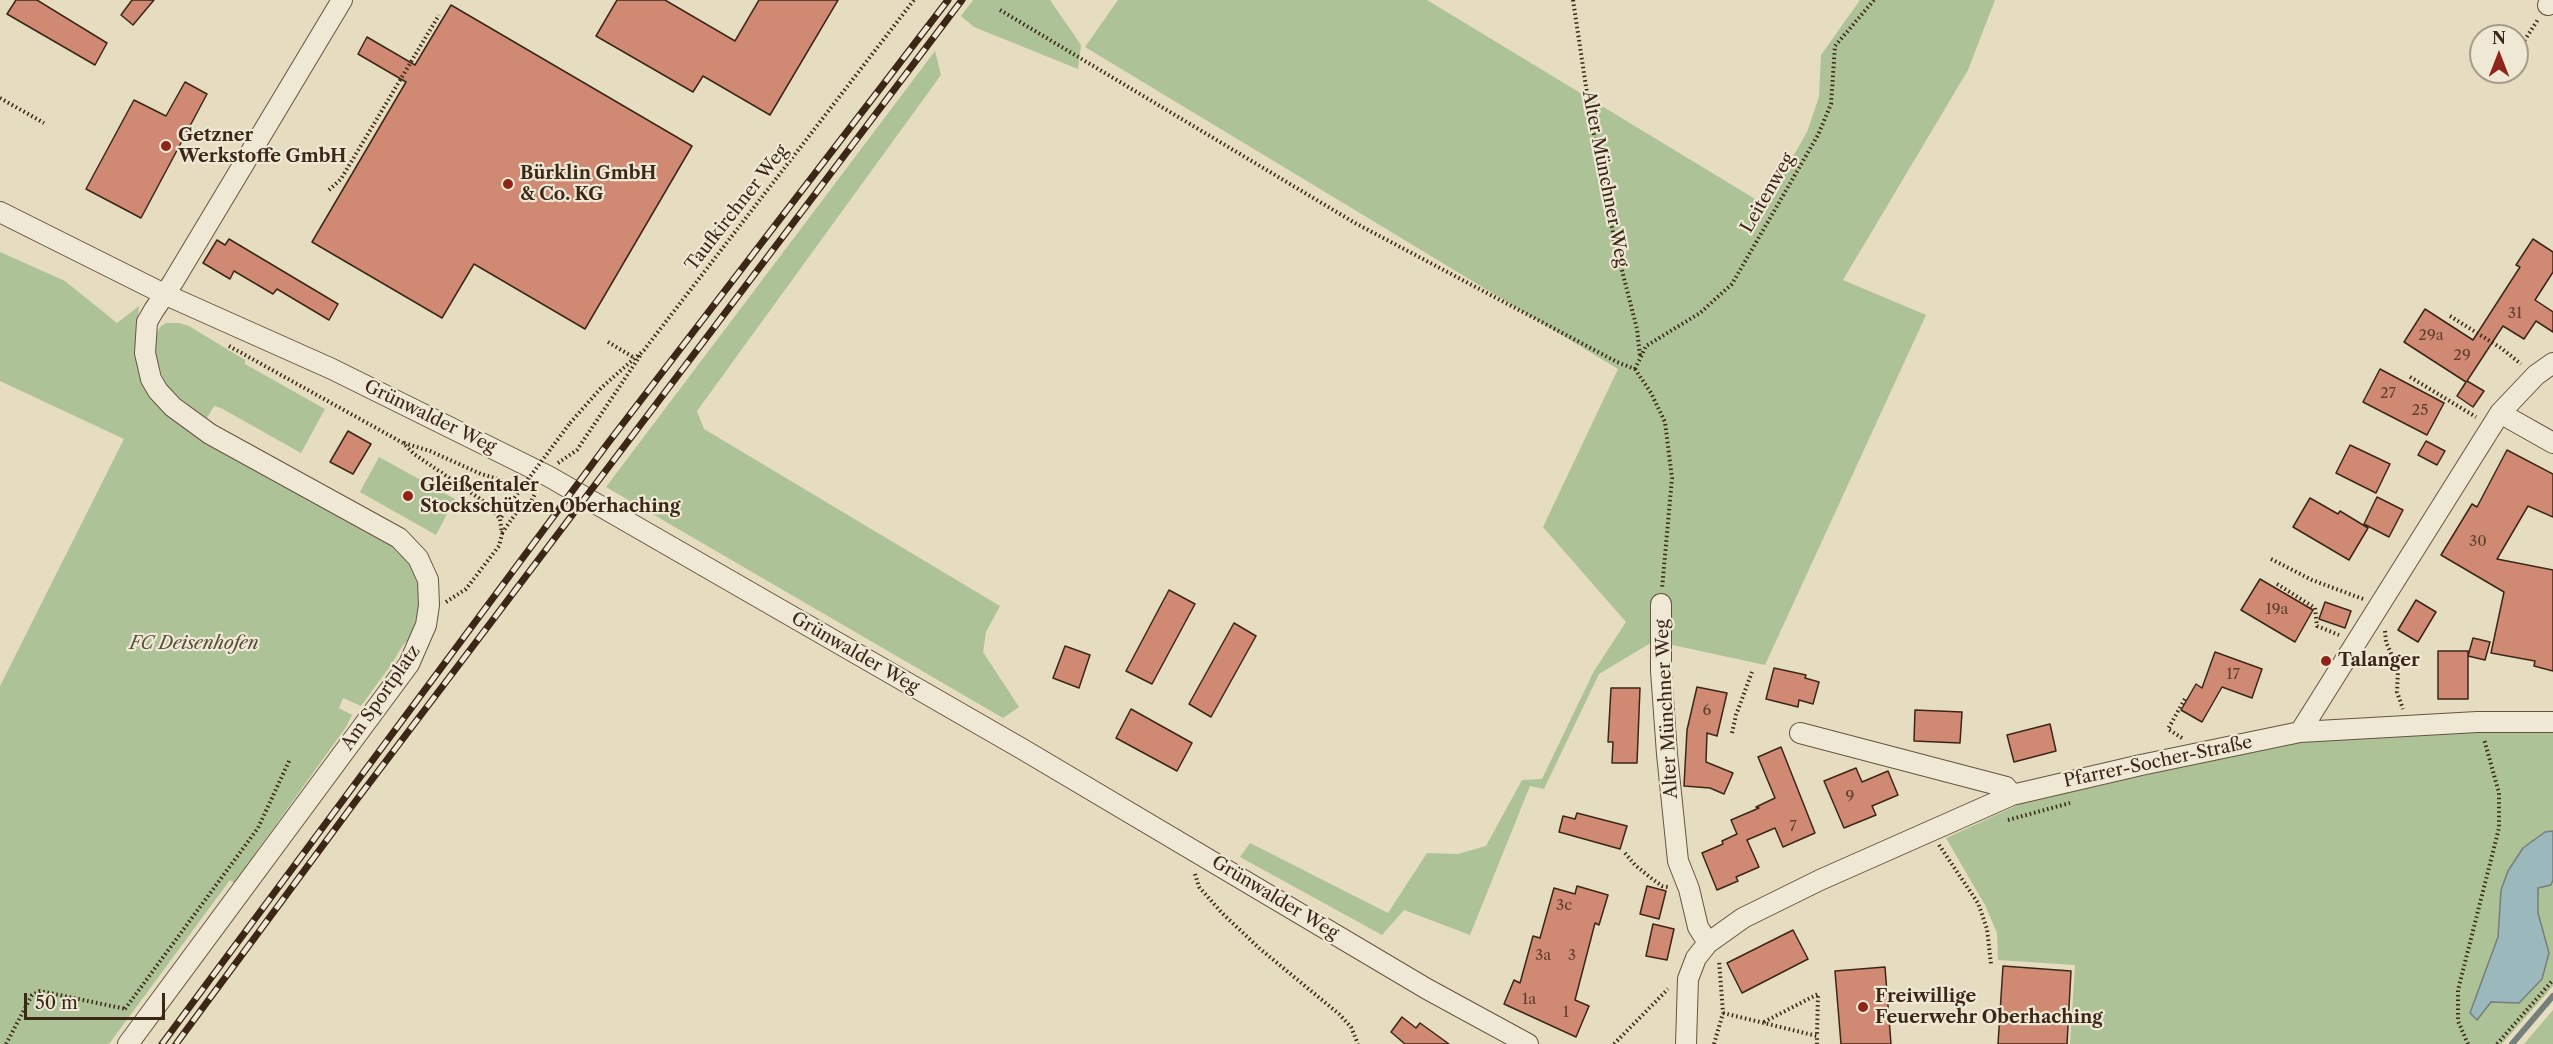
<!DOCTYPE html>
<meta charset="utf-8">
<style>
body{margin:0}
#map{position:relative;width:2553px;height:1044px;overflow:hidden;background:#e6dcbf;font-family:"Libre Caslon Text",serif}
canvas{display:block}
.north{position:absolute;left:2469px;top:24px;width:60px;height:60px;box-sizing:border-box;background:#efe8d5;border:2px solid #a79b89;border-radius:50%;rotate:0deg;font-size:16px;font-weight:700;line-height:24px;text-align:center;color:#3c2717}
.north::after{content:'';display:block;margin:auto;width:21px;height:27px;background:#8f2418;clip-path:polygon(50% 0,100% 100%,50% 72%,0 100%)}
.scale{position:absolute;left:24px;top:993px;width:141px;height:27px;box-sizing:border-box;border:3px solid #3c2717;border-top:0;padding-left:8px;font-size:18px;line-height:21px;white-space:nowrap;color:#3c2717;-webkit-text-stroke:4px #efe8d5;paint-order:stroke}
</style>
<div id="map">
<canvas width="2553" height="1044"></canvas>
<div class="north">N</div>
<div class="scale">50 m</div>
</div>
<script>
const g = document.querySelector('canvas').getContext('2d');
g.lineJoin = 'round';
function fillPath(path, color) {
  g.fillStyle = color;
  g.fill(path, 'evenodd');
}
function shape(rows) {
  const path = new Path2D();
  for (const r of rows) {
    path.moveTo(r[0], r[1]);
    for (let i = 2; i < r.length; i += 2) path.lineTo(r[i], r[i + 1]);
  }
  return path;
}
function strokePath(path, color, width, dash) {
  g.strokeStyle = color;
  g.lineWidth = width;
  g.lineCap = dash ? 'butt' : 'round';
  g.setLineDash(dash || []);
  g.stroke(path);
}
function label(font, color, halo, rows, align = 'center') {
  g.font = font + ' "Libre Caslon Text",serif';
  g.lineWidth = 4.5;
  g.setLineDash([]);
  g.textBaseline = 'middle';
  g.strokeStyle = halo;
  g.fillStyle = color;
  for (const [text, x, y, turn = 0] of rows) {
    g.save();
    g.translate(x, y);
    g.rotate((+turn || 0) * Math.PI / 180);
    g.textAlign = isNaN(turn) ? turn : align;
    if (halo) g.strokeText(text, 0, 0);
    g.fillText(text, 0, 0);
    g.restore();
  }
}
const green = shape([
 [973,0,1050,0,1081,45,1078,69,974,27,961,16],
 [1118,0,1427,0,1765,205,1807,132,1819,97,1821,55,1860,0,1995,0,1968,70,1843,280,1926,315,1765,665,1654,641,1599,674,1544,789,1530,786,1470,935,1404,910,1382,935,1240,857,1250,843,1388,913,1427,853,1458,854,1486,846,1522,780,1542,779,1594,671,1626,622,1543,527,1618,369,1085,47],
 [935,51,941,75,697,411,704,429,1000,606,986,632,983,652,1019,707,1003,718,606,487],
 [0,252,65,281,117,323,139,306,135,346,143,385,154,401,394,543,412,562,420,581,420,604,411,637,403,645,391,665,361,706,343,698,339,708,352,715,346,727,234,883,230,880,109,1044,0,1044,0,686,124,439,0,381],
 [166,323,179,323,189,326,245,360,245,364,325,409,301,453,221,408,214,406,207,418,180,398,167,386,156,362,156,335,160,327],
 [379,457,455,499,436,535,360,492],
 [2553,729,2553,986,2502,1044,2070,1044,2075,965,1998,960,1997,933,1985,905,1946,838,2020,804,2301,739],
 [2553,1010,2553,1044,2524,1044]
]);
const water = shape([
 [2553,831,2553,880,2551,885,2538,888,2538,913,2549,953,2542,979,2519,1003,2491,1002,2477,1020,2470,1013,2498,937,2501,890,2508,871,2523,848,2545,832,2553,831]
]);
const stream = shape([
 [2512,1044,2553,996]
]);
const building = shape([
 [16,0,37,0,107,43,95,65,7,14,16,0],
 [132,0,154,0,133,25,121,15,132,0],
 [617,0,665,0,735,41,759,0,838,0,770,115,703,76,693,92,596,36,617,0],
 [451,5,692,146,585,329,474,264,442,318,312,242,406,82,358,54,367,37,415,65,451,5],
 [185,82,207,94,141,218,86,189,134,100,166,116,185,82],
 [229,239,338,304,329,320,277,289,273,294,234,271,230,279,203,263,217,240,225,245,229,239],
 [2533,239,2553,252,2553,272,2535,300,2553,312,2553,332,2536,321,2524,339,2503,326,2467,381,2484,391,2473,407,2457,396,2466,382,2404,342,2425,309,2473,340,2520,267,2516,265,2533,239],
 [2380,369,2444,403,2427,435,2363,402,2380,369],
 [348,431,371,444,353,474,330,462,348,431],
 [2426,441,2445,451,2437,465,2418,455,2426,441],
 [2350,445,2390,464,2376,493,2336,473,2350,445],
 [2507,450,2553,474,2553,517,2528,506,2497,559,2553,570,2553,671,2534,666,2535,661,2491,653,2504,592,2441,555,2472,504,2477,507,2507,450],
 [2377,497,2403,510,2389,537,2364,524,2377,497],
 [2310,498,2338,514,2340,511,2368,528,2349,560,2293,527,2310,498],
 [2260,579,2313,610,2295,642,2241,610,2260,579],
 [1169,590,1195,604,1152,684,1126,671,1169,590],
 [2416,600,2436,612,2418,642,2398,630,2416,600],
 [2325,602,2351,611,2345,628,2319,619,2325,602],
 [1234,623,1256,636,1211,717,1189,704,1234,623],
 [2473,638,2490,642,2485,660,2468,656,2473,638],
 [1065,646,1090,655,1079,688,1053,678,1065,646],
 [2438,651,2468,651,2468,699,2438,699,2438,651],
 [2215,652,2262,669,2252,698,2222,687,2202,722,2181,710,2196,684,2202,688,2215,652],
 [1774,668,1806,675,1805,678,1819,682,1813,704,1799,700,1798,707,1766,699,1774,668],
 [1697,687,1727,693,1717,736,1707,733,1706,762,1733,773,1724,794,1710,788,1684,786,1687,730,1697,687],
 [1611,688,1640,688,1637,763,1612,763,1613,742,1608,742,1611,688],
 [1131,709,1192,743,1177,771,1116,738,1131,709],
 [1915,710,1962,712,1960,743,1914,741,1915,710],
 [2050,724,2056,751,2014,762,2007,735,2050,724],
 [1781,747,1815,833,1783,847,1775,828,1747,840,1759,867,1736,877,1738,881,1717,890,1702,853,1723,844,1722,841,1737,834,1731,820,1759,808,1756,807,1775,798,1758,757,1781,747],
 [1856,768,1862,782,1888,771,1898,795,1872,806,1876,815,1844,828,1824,781,1856,768],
 [1577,813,1627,826,1620,849,1559,832,1563,816,1575,819,1577,813],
 [1577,886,1608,895,1599,925,1595,923,1575,1000,1589,1006,1576,1037,1504,1004,1514,980,1520,983,1533,936,1540,938,1554,888,1575,894,1577,886],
 [1647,886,1666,891,1659,919,1640,914,1647,886],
 [1653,924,1674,929,1667,960,1646,956,1653,924],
 [1793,930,1808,959,1742,993,1727,963,1793,930],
 [2003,966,2071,971,2067,1044,1998,1044,2003,966],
 [1885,967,1891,1044,1841,1044,1835,971,1885,967],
 [1402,1017,1416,1028,1420,1023,1449,1044,1405,1044,1391,1032,1402,1017]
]);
const path = shape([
 [1573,0,1591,120,1615,243,1637,329,1640,356],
 [1000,10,1355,223,1617,362,1635,369],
 [2517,52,2539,18],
 [0,98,44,123],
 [329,190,341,179,439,15],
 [2450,316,2501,348,2521,364],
 [608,342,633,357],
 [229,346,403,443,414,454,489,505,500,519],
 [1635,369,1646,346,1700,313,1732,284,1818,135,1831,104,1835,46,1874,0],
 [1635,369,1651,393,1665,422,1672,478,1662,589],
 [2410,377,2476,417],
 [570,423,601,388,644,350,914,0],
 [404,443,430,451,481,474,529,488],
 [558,463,577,450,642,353],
 [502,533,521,506,527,509,535,494],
 [2271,559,2312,580,2363,599],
 [2277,584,2315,608,2317,626,2339,635],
 [446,602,466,589,499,546,502,534,500,519,509,505],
 [2385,631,2386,642,2398,669,2397,692,2403,709],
 [1732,733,1736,715,1752,672],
 [2182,738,2168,729,2186,697],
 [2008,820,2070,803],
 [1939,845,1978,903,1987,929,1991,964],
 [1625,853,1635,865,1651,878,1662,886,1668,887],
 [1195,874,1199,887,1222,913,1259,948,1339,1014,1351,1027,1358,1044],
 [125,1009,258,828,290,759],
 [1723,1013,1817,1036,1817,1044],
 [1764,1022,1818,994,1817,1036],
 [6,1044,32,995,40,991,126,1009],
 [1614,1044,1668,989],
 [1714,1044,1723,1013,1719,960],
 [2468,1044,2458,1021,2458,990,2499,828,2499,793,2484,739],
 [2497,1044,2553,980]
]);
const minor = shape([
 [2548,5,2551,0],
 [0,212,164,294,332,369,548,476,1024,750,1427,989,1528,1044],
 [2500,413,2553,443],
 [1661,604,1661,671,1667,754,1678,861,1689,889,1698,927,1708,943],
 [2300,732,2500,413,2536,375,2553,363],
 [1800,733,2006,787,2012,795],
 [128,1044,409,664,426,625,429,605,428,580,418,558,399,538,210,434,173,407,158,391,151,379,145,353,147,322,154,310,173,282,342,0],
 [1686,1044,1688,979,1696,958,1708,943,1743,918,1820,880,2012,795,2141,765,2300,732,2477,722,2553,722]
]);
const rail = shape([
 [162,1044,608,443,948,0],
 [176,1044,355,802,962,0]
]);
const pathBridge = shape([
 [509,505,570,423]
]);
const markers = [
 [166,146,6,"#8f2418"],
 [508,184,6,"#8f2418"],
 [408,496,6,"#8f2418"],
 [2326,661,6,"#8f2418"],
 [1863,1007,6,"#8f2418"]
];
const numberNames = [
 ["31",2515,314],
 ["29a",2431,336],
 ["29",2462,356],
 ["27",2388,394],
 ["25",2420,411],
 ["30",2478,542],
 ["19a",2277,610],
 ["17",2233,675],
 ["6",1707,711],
 ["9",1850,797],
 ["7",1793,827],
 ["3c",1564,906],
 ["3a",1543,956],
 ["3",1572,956],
 ["1a",1529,1000],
 ["1",1566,1013]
];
const poiNames = [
 ["Getzner",178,136],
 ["Werkstoffe GmbH",178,157],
 ["Bürklin GmbH",520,174],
 ["& Co. KG",520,195],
 ["Gleißentaler",420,486],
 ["Stockschützen Oberhaching",420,507],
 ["Talanger",2338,661],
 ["Freiwillige",1875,997],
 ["Feuerwehr Oberhaching",1875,1018]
];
const streetNames = [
 ["Alter Münchner Weg",1605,179,79],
 ["Leitenweg",1768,193,-60],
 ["Taufkirchner Weg",737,208,-52],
 ["Grünwalder Weg",430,417,26],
 ["Grünwalder Weg",855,653,30],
 ["Am Sportplatz",381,698,-55],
 ["Alter Münchner Weg",1667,709,-93],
 ["Pfarrer-Socher-Straße",2158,762,-12],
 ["Grünwalder Weg",1275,898,31]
];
const parkNames = [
 ["FC Deisenhofen",194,644]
];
fillPath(green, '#aec297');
fillPath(water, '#9bb9bd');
strokePath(water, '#757f7b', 1.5);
strokePath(stream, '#757f7b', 6);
fillPath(building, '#d08a74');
strokePath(building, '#3c2717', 1.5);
strokePath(minor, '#665441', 22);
strokePath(path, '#3c2717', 4, [1.5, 3]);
strokePath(minor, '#efe8d5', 20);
strokePath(rail, '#3c2717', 7);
strokePath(rail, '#efe8d5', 4.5, [14]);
strokePath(pathBridge, '#3c2717', 4, [1.5, 3]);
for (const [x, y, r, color] of markers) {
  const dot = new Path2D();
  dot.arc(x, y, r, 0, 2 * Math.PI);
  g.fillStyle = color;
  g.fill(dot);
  strokePath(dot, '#efe8d5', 2);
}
label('15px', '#61402e', null, numberNames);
label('bold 18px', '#3c2717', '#efe8d5', poiNames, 'left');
label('18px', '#3c2717', '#efe8d5', streetNames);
label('italic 18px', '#584e37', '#efe8d5', parkNames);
</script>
